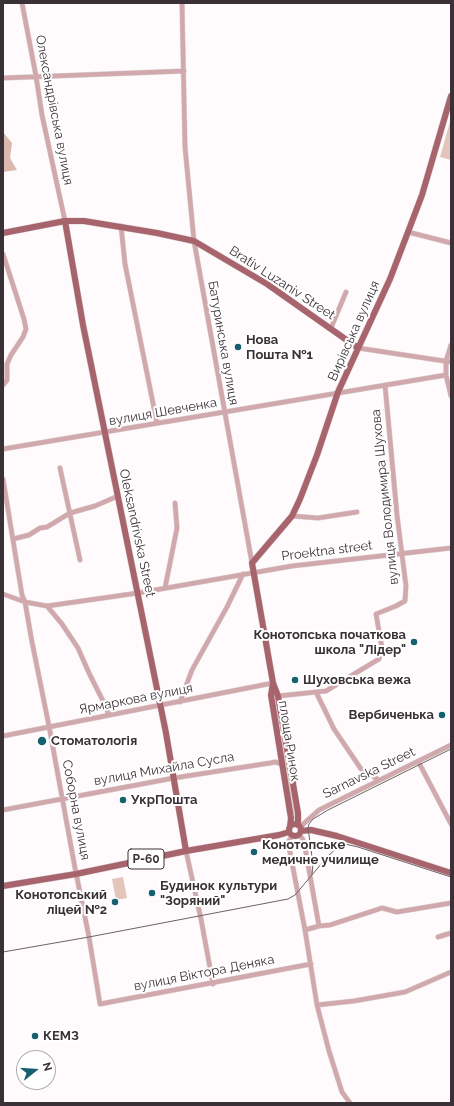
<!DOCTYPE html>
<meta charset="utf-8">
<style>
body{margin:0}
#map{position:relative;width:454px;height:1106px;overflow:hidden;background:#fffafc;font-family:Raleway,sans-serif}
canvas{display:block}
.frame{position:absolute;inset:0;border:4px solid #3a3136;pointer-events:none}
.north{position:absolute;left:16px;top:1050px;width:40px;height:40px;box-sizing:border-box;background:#fff;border:1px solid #b0adaf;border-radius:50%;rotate:73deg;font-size:11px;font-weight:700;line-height:16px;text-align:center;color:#3a3136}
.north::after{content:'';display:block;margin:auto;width:14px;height:18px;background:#17606f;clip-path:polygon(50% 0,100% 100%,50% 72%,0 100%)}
</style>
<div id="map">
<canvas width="454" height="1106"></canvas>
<div class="frame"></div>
<div class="north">N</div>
</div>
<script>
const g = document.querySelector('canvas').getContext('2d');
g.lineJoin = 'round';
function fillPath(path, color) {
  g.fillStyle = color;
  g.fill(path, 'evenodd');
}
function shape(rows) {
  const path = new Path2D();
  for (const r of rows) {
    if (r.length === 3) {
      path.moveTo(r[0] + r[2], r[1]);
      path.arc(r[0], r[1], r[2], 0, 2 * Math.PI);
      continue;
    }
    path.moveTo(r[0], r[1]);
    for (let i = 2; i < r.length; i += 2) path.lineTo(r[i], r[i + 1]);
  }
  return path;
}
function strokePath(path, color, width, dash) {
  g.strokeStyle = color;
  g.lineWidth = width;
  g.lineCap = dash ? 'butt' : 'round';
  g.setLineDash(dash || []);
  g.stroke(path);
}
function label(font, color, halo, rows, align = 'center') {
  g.font = font + ' Raleway,sans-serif';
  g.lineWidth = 4;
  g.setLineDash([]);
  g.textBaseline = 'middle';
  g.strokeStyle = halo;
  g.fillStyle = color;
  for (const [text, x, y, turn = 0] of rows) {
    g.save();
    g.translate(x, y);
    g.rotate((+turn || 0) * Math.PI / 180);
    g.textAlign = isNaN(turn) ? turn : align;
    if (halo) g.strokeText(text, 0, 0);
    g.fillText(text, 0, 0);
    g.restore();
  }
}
const green = shape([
 [451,118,451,160,440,157],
 [273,694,276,694,296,814,293,816],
 [123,877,127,898,116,900,112,879]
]);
const forest = shape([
 [3,132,12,143,10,158,17,170,3,172]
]);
const minor = shape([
 [22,3,36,76,42,115,65,221],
 [182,3,185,147,194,241,252,563],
 [3,78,184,71],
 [121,226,125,264,157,423],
 [408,232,451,243],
 [3,254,24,319,26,329,23,337,11,355,7,364,7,380,3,385],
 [331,328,346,292],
 [451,345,446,361,446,375,451,396],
 [358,348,451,362],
 [3,449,446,375],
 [60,468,80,560],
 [3,479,22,595,25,602,32,642,49,726,75,868,89,937,100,1004,311,964],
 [292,516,318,518,357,512],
 [13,539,29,535,40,528,47,527,70,513,95,506,118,496],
 [165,588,177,528,175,503],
 [3,594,25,602,47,606,138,593,292,566,451,548],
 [47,606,62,624,78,648,89,673,103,701,109,715],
 [316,692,334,729,361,769,379,780],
 [278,696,326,691,379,659,382,648,376,614,396,606,405,601,406,586,397,515,385,385],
 [180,702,192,670,227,607,243,574],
 [3,736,273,683],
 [418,761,451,824],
 [3,810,174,778,270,763,275,762,282,764],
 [300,827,319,810,451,745],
 [299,835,302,838,304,842,319,926,305,930,317,1005,329,1051,342,1092,350,1103],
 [292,836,288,842,305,930],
 [186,851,201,919,213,984],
 [319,926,330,925,382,908,397,912,451,903],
 [438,937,451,933],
 [317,1005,354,1001,405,992,451,972]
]);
const major = shape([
 [65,221,83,325,166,733,186,851],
 [3,233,65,221,84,221,157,233,194,241,267,284,358,348],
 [273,683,271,695,291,818,290,827],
 [295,830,6],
 [298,825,298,813,278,696,273,683,252,563,292,516,300,499,317,455,338,392,390,279,408,232,422,195,451,96],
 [301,831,311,830,337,836,451,873],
 [3,886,76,874,186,851,279,835,289,832]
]);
const tram = shape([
 [312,874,313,864,308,828,309,824,313,819,328,810,451,749],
 [3,952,89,937,288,899,295,895,328,856,339,846,345,844,358,847,451,877]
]);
const markers = [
 [238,347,4,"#17606f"],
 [414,642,4,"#17606f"],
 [295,680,4,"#17606f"],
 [442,715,4,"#17606f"],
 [42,741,5,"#17606f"],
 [123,800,4,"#17606f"],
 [254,852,4,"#17606f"],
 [152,893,4,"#17606f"],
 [115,902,4,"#17606f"],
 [35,1036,4,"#17606f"]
];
const shields = [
 [146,859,36]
];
const shieldNames = [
 ["Р-60",146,859]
];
const streetNames = [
 ["Олександрівська вулиця",54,110,79],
 ["Brativ Luzaniv Street",282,283,33],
 ["Вирівська вулиця",354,331,-66],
 ["Батуринська вулиця",223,343,80],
 ["вулиця Шевченка",163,412,-10],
 ["вулиця Володимира Шухова",385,497,-96],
 ["Oleksandrivska Street",137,533,78],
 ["Proektna street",327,551,-7],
 ["Ярмаркова вулиця",136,699,-11],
 ["площа Ринок",289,741,81],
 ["вулиця Михайла Сусла",164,769,-10],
 ["Sarnavska Street",369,773,-26],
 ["Соборна вулиця",76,810,79],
 ["вулиця Віктора Деняка",204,973,-11]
];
const poiNames = [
 ["Нова",246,340],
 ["Пошта №1",246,355],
 ["Конотопська початкова",406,635,"right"],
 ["школа \"Лідер\"",406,650,"right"],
 ["Шуховська вежа",303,680],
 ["Вербиченька",434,715,"right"],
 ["Стоматологія",51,741],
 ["УкрПошта",131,800],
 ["Конотопське",262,845],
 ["медичне училище",262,860],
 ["Будинок культури",160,886],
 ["\"Зоряний\"",160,901],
 ["Конотопський",107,895,"right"],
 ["ліцей №2",107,910,"right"],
 ["КЕМЗ",43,1036]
];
fillPath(green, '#e3c5bc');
fillPath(forest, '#dcb9ae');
strokePath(minor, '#dcd6d8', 5.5);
strokePath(major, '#dcd6d8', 7);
strokePath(minor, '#d1a9ad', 4.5);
strokePath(major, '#a8646c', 6);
strokePath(tram, '#6b6367', 1);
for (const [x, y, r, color] of markers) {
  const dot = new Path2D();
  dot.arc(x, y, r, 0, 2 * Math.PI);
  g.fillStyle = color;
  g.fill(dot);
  strokePath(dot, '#fff', 1.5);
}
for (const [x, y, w] of shields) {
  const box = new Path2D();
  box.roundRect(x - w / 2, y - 10, w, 20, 3);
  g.fillStyle = '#fff';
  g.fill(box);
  strokePath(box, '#3a3136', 1);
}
label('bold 12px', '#3a3136', null, shieldNames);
label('13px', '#3a3136', '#fff', streetNames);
label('bold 13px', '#3a3136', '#fff', poiNames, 'left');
</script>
